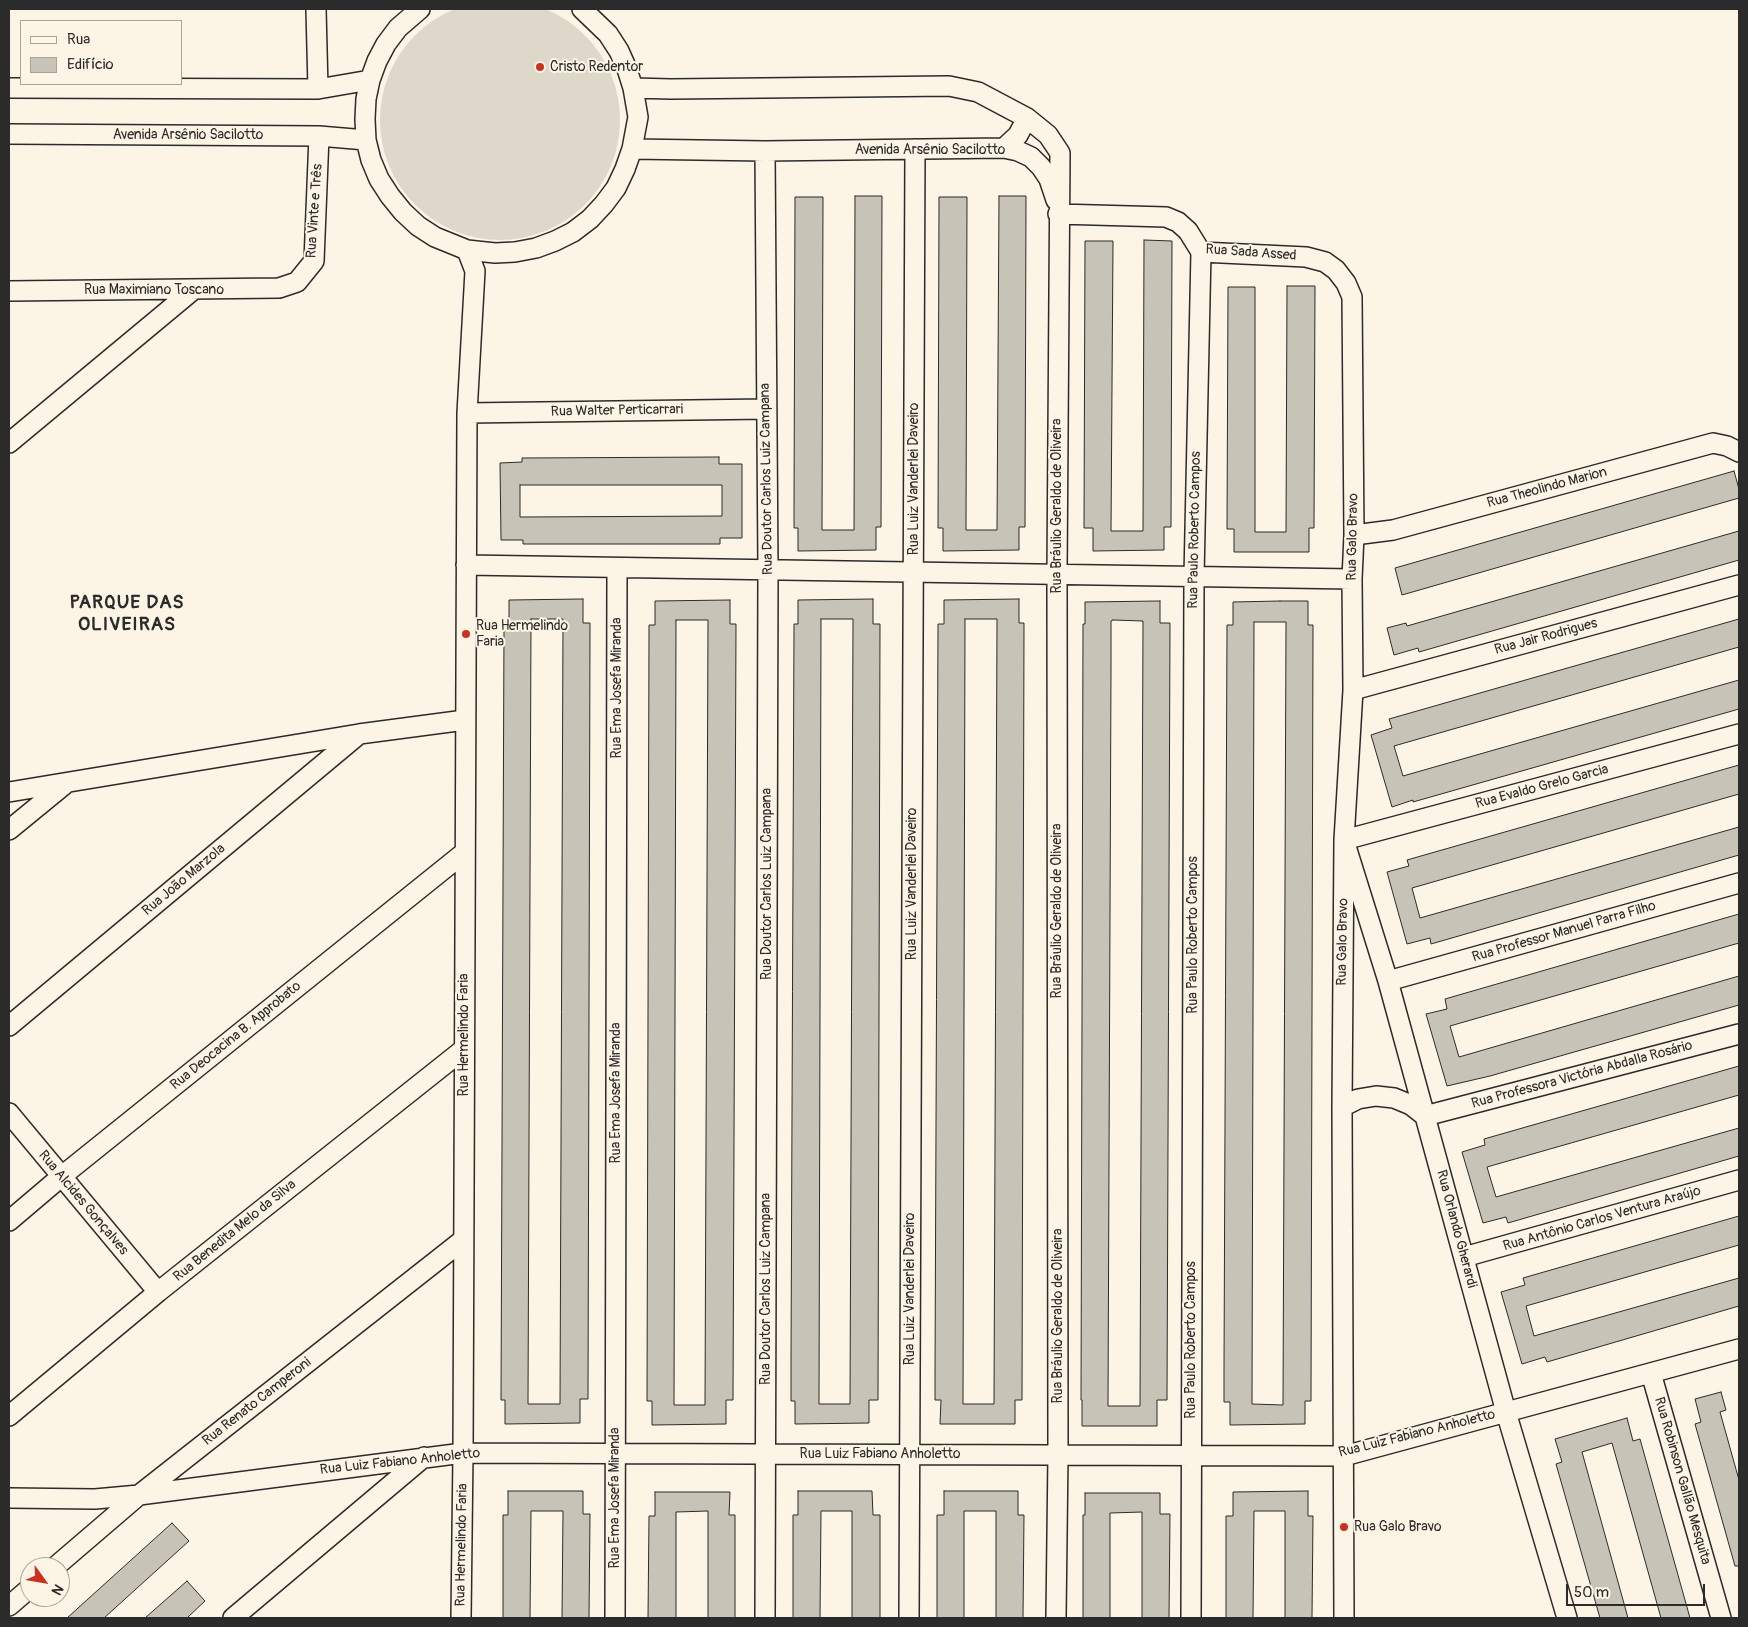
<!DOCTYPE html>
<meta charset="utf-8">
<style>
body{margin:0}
#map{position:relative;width:1748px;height:1627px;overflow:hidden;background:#fcf5e5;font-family:Pangolin,sans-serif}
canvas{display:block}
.frame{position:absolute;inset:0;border:10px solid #2b2b2b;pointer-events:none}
.legend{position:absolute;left:20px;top:20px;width:162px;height:65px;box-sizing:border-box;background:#fcf5e5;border:1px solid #a8a49b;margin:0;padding:6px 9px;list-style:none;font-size:15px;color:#2b2b2b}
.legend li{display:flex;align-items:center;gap:10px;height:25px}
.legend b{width:25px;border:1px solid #a8a49b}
.north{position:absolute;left:20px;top:1557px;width:50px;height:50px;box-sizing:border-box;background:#fcf5e5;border:1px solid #a8a49b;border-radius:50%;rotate:122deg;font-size:14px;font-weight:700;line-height:20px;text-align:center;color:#2b2b2b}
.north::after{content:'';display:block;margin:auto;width:18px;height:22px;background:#c8321e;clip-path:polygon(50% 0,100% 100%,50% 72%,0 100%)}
.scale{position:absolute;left:1566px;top:1584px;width:139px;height:22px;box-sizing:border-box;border:2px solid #2b2b2b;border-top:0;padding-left:6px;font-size:15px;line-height:18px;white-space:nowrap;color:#2b2b2b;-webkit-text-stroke:4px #fcf5e5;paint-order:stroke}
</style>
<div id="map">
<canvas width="1748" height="1627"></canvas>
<div class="frame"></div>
<ul class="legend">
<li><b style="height:6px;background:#fcf5e5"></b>Rua</li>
<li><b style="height:14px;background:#c8c3b7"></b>Edifício</li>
</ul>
<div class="north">N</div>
<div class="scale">50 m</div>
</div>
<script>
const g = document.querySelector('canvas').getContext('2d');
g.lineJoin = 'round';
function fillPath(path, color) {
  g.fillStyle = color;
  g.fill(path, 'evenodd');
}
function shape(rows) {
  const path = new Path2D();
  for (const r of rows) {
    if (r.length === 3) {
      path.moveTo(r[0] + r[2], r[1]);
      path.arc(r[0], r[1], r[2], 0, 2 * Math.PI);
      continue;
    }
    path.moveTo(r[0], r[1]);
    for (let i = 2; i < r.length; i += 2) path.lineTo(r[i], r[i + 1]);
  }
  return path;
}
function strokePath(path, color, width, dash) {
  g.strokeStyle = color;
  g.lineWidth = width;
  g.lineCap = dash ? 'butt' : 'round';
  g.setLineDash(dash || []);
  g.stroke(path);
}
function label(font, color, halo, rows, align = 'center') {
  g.font = font + ' Pangolin,sans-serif';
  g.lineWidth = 4;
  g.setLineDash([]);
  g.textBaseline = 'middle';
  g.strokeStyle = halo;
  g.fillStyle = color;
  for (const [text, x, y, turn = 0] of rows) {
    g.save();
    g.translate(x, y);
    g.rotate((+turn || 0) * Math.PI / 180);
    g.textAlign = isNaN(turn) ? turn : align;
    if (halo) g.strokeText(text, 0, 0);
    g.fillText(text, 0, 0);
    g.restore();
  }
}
const green = shape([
 [500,120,120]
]);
const building = shape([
 [855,196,882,196,881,527,876,527,876,550,798,551,798,528,794,528,794,509,795,197,823,197,822,530,854,530,855,196],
 [999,196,1026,196,1025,527,1019,527,1019,550,943,551,943,528,938,528,939,197,967,197,966,530,997,530,999,196],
 [1144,240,1172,241,1171,527,1164,527,1164,550,1093,551,1093,528,1084,528,1085,241,1113,241,1111,531,1143,531,1144,240],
 [1287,286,1315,286,1314,528,1309,528,1309,552,1234,552,1234,529,1227,529,1228,287,1255,287,1255,532,1286,532,1287,286],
 [719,457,719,464,742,464,742,538,720,538,720,544,523,544,523,540,501,540,500,463,522,462,522,458,719,457],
 [520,485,722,485,722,516,520,517,520,485],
 [1734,471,1739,489,1739,498,1402,595,1395,568,1734,471],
 [1739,531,1739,560,1419,652,1418,648,1394,655,1387,628,1406,623,1407,626,1739,531],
 [583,599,583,623,590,623,588,1399,580,1399,580,1423,505,1424,505,1400,501,1400,504,624,509,624,509,600,583,599],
 [531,619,563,619,560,1404,528,1404,531,619],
 [873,599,873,624,880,624,878,1400,869,1400,869,1423,795,1424,795,1401,791,1401,791,1359,794,624,798,624,798,600,873,599],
 [821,619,853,619,850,1404,819,1404,821,619],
 [1019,599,1019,623,1024,623,1022,1400,1015,1400,1015,1424,940,1424,941,1400,935,1400,935,1375,938,624,944,624,944,600,1019,599],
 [965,619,997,619,994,1404,963,1404,965,619],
 [730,600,730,624,736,624,733,1400,726,1400,726,1424,652,1425,652,1401,647,1401,649,625,655,625,655,601,730,600],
 [676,620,708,620,705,1405,674,1405,676,620],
 [1160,601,1160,623,1170,623,1167,1400,1157,1400,1157,1426,1082,1426,1082,1400,1081,1400,1083,624,1085,624,1085,602,1160,601],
 [1113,620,1143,621,1140,1406,1108,1406,1111,668,1111,621,1113,620],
 [1280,601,1308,601,1308,625,1313,625,1311,1401,1305,1401,1305,1424,1230,1425,1230,1402,1224,1402,1224,1368,1227,625,1233,625,1233,602,1280,601],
 [1254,622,1286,622,1283,1405,1252,1404,1254,622],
 [1739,619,1739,647,1394,746,1403,776,1739,680,1739,709,1413,802,1413,800,1392,807,1371,735,1392,728,1389,719,1739,619],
 [1739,765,1739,794,1412,888,1420,918,1739,827,1739,855,1431,944,1430,938,1407,944,1387,872,1409,866,1407,860,1739,765],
 [1739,914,1739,943,1450,1026,1459,1057,1739,976,1739,1005,1490,1076,1447,1086,1426,1014,1447,1009,1445,999,1739,914],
 [1739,1066,1739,1095,1487,1167,1496,1197,1739,1128,1739,1156,1508,1223,1506,1217,1483,1223,1462,1152,1485,1145,1484,1139,1739,1066],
 [1739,1216,1739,1245,1526,1306,1534,1336,1739,1278,1739,1306,1547,1362,1545,1357,1522,1364,1501,1292,1525,1285,1523,1278,1739,1216],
 [1721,1392,1726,1410,1720,1412,1739,1480,1739,1566,1735,1566,1695,1424,1701,1422,1695,1399,1721,1392],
 [1627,1418,1633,1441,1640,1439,1690,1618,1661,1618,1612,1443,1582,1452,1628,1618,1600,1618,1556,1464,1562,1462,1555,1439,1627,1418],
 [508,1491,583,1491,583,1514,590,1514,589,1618,562,1618,563,1511,531,1511,530,1618,503,1618,503,1515,508,1515,508,1491],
 [798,1491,872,1491,873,1515,880,1515,880,1618,852,1618,852,1511,821,1511,820,1618,793,1618,793,1515,798,1515,798,1491],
 [944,1491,1018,1491,1018,1515,1024,1515,1023,1618,996,1618,996,1511,964,1511,964,1618,937,1618,937,1515,944,1515,944,1491],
 [1308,1491,1308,1516,1313,1516,1312,1618,1285,1618,1285,1511,1254,1511,1253,1618,1226,1618,1226,1516,1233,1516,1233,1492,1308,1491],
 [655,1492,730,1492,729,1515,735,1515,735,1618,708,1618,708,1511,676,1512,676,1618,648,1618,649,1516,655,1516,655,1492],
 [1085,1493,1160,1493,1160,1514,1170,1514,1169,1618,1142,1618,1142,1512,1110,1513,1110,1618,1083,1618,1083,1515,1085,1515,1085,1493],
 [172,1523,189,1541,104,1618,67,1618,172,1523],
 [187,1581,205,1601,187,1618,145,1618,187,1581]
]);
const minor = shape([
 [316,9,318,89],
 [420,9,398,28,386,44,377,61,370,80,366,99,365,119,366,140,371,160,379,179,390,196,403,212,418,226,435,237,467,250,495,253,515,252,536,248,555,241,573,232,590,219,604,204,616,188,625,169,632,149,638,117,633,88,627,69,619,51,608,34,582,9],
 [9,88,318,89,370,80],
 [633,88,671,89,949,86,978,92,1027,118,1048,135,1060,153,1057,574,1058,1454,1056,1618],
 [9,134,319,136,366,140],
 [1004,148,1018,135,1027,118],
 [632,149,765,151,1004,148,1018,151,1031,157,1041,167,1049,179,1056,200],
 [765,151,768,570,765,1618],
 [1058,214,1166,217,1178,222,1188,231,1201,252,1306,257,1325,262,1336,270,1346,283,1352,297,1354,535,1352,579,1353,690,1344,840,1342,1107,1344,1618],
 [9,291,279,288,297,282,314,261,319,136],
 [467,413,766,409],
 [9,443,193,290],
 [1354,535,1393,530,1713,443,1727,446,1739,452],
 [466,565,1352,579],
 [1353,690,1739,585],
 [9,792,359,734,465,720],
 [9,830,64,785],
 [1388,981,1739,883],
 [9,1026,358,735],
 [1342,1107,1358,1099,1376,1096,1394,1098,1411,1105,1425,1116,1739,1034],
 [9,1113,158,1292],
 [9,1221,62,1176,465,852],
 [1464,1257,1739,1180],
 [1651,1373,1721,1618],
 [9,1416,158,1292,464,1049],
 [9,1498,95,1499,139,1495,463,1453,1344,1456,1739,1349],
 [55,1567,139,1495,463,1240],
 [9,1606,30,1588],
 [233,1618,424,1457],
 [461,1618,463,1453,467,413,475,271,467,250],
 [615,1618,617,568],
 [909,1618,915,149],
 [1191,1618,1194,576,1201,252],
 [1567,1618,1506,1412,1388,981,1344,840,1739,734]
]);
const markers = [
 [540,67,5,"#c8321e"],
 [466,634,5,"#c8321e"],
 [1344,1527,5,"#c8321e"]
];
const poiNames = [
 ["Cristo Redentor",550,67],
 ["Rua Hermelindo",476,626],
 ["Faria",476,642],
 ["Rua Galo Bravo",1354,1527]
];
const streetNames = [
 ["Avenida Arsênio Sacilotto",188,135],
 ["Avenida Arsênio Sacilotto",930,150],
 ["Rua Vinte e Três",315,211,-86],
 ["Rua Sada Assed",1251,253,4],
 ["Rua Maximiano Toscano",154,290],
 ["Rua Walter Perticarrari",617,411,-1],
 ["Rua Doutor Carlos Luiz Campana",767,479,-91],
 ["Rua Luiz Vanderlei Daveiro",914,479,-90],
 ["Rua Theolindo Marion",1547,488,-15],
 ["Rua Bráulio Geraldo de Oliveira",1057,506,-90],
 ["Rua Paulo Roberto Campos",1195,530,-89],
 ["Rua Galo Bravo",1353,537,-89],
 ["Rua Jair Rodrigues",1546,637,-15],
 ["Rua Ema Josefa Miranda",617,688,-90],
 ["Rua Evaldo Grelo Garcia",1542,787,-15],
 ["Rua João Marzola",184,880,-40],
 ["Rua Doutor Carlos Luiz Campana",767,884,-90],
 ["Rua Luiz Vanderlei Daveiro",912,884,-90],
 ["Rua Bráulio Geraldo de Oliveira",1057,911,-90],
 ["Rua Professor Manuel Parra Filho",1564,932,-16],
 ["Rua Paulo Roberto Campos",1193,935,-90],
 ["Rua Galo Bravo",1343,942,-89],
 ["Rua Hermelindo Faria",464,1035,-90],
 ["Rua Deocacina B. Approbato",236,1036,-39],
 ["Rua Professora Victória Abdalla Rosário",1582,1075,-15],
 ["Rua Ema Josefa Miranda",616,1093,-90],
 ["Rua Alcides Gonçalves",83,1203,50],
 ["Rua Antônio Carlos Ventura Araújo",1602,1219,-16],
 ["Rua Orlando Gherardi",1456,1229,75],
 ["Rua Benedita Melo da Silva",235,1231,-39],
 ["Rua Doutor Carlos Luiz Campana",766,1289,-90],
 ["Rua Luiz Vanderlei Daveiro",910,1289,-90],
 ["Rua Bráulio Geraldo de Oliveira",1058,1316,-90],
 ["Rua Paulo Roberto Campos",1191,1340,-90],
 ["Rua Renato Camperoni",257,1402,-38],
 ["Rua Luiz Fabiano Anholetto",1417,1434,-14],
 ["Rua Luiz Fabiano Anholetto",880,1454],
 ["Rua Luiz Fabiano Anholetto",400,1462,-6],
 ["Rua Robinson Gallão Mesquita",1682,1481,74],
 ["Rua Ema Josefa Miranda",615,1498,-90],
 ["Rua Hermelindo Faria",462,1545,-89]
];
const districtNames = [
 ["PARQUE DAS",127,603],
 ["OLIVEIRAS",127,625]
];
fillPath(green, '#ded8ca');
fillPath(building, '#c8c3b7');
strokePath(building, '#2b2b2b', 1);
strokePath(minor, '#2b2b2b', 22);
strokePath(minor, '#fcf5e5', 19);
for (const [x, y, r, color] of markers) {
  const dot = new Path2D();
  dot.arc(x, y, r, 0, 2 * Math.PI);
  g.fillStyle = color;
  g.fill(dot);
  strokePath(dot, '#fcf5e5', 2);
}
label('14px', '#2b2b2b', '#fcf5e5', poiNames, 'left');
label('14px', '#2b2b2b', '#fcf5e5', streetNames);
g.letterSpacing = '1px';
label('bold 19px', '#2b2b2b', '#fcf5e5', districtNames);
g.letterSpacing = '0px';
</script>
